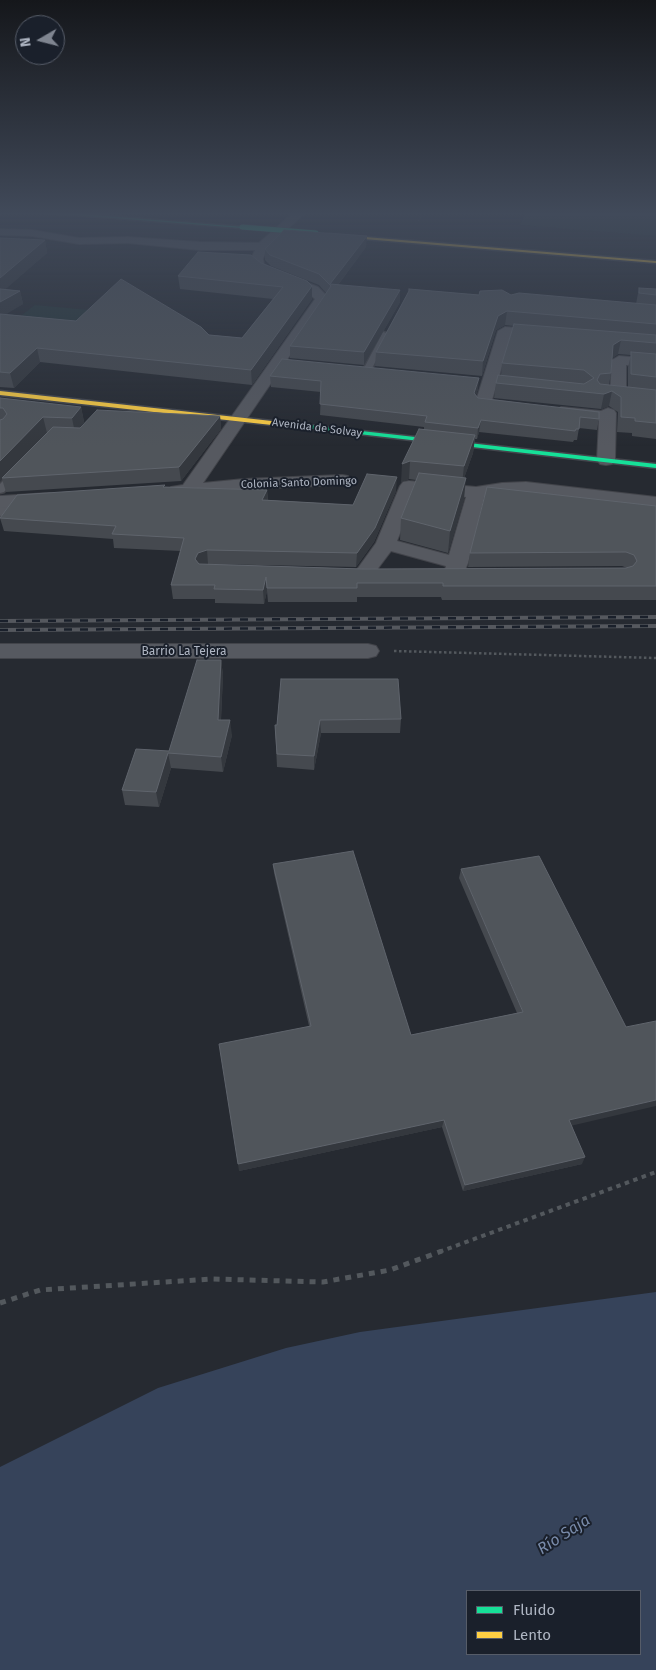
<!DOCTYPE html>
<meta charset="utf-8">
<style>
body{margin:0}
#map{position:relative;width:656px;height:1670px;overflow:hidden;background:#262a31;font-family:"Fira Sans",sans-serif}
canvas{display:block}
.legend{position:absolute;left:466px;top:1590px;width:175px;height:65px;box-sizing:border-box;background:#1a202b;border:1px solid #565c68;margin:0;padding:6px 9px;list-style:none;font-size:15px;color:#afb6c3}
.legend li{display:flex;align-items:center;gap:10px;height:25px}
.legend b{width:25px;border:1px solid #565c68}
.north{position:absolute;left:15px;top:15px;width:50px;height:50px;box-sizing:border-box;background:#1a202b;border:1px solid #565c68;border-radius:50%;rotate:262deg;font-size:14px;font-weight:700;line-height:20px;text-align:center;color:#afb6c3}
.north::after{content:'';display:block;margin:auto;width:18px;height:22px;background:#7f8590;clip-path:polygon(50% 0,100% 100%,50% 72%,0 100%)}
</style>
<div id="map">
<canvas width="656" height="1670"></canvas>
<ul class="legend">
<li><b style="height:6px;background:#16e098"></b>Fluido</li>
<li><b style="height:6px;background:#ffcf43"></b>Lento</li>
</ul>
<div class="north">N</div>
</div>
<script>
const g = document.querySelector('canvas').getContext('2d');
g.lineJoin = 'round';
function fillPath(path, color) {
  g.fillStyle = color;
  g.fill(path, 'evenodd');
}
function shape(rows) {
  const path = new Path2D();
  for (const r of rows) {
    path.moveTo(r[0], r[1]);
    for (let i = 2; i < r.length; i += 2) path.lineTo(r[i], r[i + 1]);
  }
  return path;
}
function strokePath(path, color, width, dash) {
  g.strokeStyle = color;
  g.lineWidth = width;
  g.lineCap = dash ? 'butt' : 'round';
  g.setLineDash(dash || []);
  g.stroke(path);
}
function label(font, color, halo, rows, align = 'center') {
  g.font = font + ' "Fira Sans",sans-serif';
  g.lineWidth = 4;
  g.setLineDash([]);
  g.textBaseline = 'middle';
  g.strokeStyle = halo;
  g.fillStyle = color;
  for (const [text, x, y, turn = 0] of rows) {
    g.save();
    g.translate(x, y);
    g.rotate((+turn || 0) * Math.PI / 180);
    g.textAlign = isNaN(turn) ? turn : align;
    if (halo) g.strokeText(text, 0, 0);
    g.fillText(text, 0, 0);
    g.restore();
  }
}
const green = shape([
 [526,212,656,212,656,236,520,225],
 [35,305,133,314,111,335,9,325]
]);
const water = shape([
 [656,1292,656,1670,0,1670,0,1467,158,1388,286,1348,360,1332],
 [467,1591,640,1591,640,1654,467,1654]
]);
const pathFar3 = shape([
 [418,221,421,218,421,212]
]);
const pathFar2 = shape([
 [394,651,656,658]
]);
const pathFar1 = shape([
 [439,1252,656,1172]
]);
const path = shape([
 [0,1303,40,1290,212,1279,323,1282,390,1270,442,1251]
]);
const lane = shape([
 [383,332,390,334,370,372,363,374,362,372,383,332],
 [19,467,24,470,23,472,4,492,0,493,0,484,15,468,19,467],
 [9,499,14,502,4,515,0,516,0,506,9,499]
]);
const street = shape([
 [294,212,306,212,267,248,263,259,264,264,270,268,318,287,329,298,203,483,244,479,342,475,348,476,351,480,348,484,342,485,244,489,177,496,171,495,168,491,171,487,183,485,315,299,308,293,262,274,254,268,251,259,255,250,199,250,128,243,79,244,32,236,0,235,0,229,32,230,79,238,128,237,199,242,259,243,294,212],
 [505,327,550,330,557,334,550,338,511,336,492,400,522,404,524,407,522,410,516,412,483,409,475,404,498,331,505,327],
 [619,356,656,359,656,367,626,365,626,395,618,400,610,395,612,360,619,356],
 [561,407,601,411,608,408,614,410,616,413,615,460,612,464,606,465,600,464,597,460,599,421,555,415,553,412,561,407],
 [409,481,476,487,502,483,526,482,656,497,656,509,526,492,484,497,468,563,461,579,454,581,447,579,444,575,446,566,391,551,370,579,363,581,356,579,353,575,376,543,400,486,403,482,409,481],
 [416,492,466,497,449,555,397,541,416,492],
 [49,493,56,495,58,499,56,503,0,508,0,496,49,493],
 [0,644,368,644,376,646,379,651,376,656,368,658,0,658,0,644]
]);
const fast = shape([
 [35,212,56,212,244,227,242,228,35,212],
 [308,425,656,464,656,468,306,428,306,426,308,425]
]);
const slow = shape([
 [329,234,656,261,656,263,327,236,329,234],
 [0,391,308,425,311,427,308,429,0,395,0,391]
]);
const rail = shape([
 [0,621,656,617],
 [0,630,656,626]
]);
const fastBridge = shape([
 [242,227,316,233]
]);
const wall = shape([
 [0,238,45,240,47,253,5,289,20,291,23,304,5,314,242,338,273,299,180,289,178,276,261,263,312,299,252,385,40,362,14,388,0,387],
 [366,247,338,285,400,302,364,365,290,358,290,346,326,293,319,285,271,266,265,260,265,249],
 [639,288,656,289,656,439,632,436,632,433,617,432,618,412,609,406,601,409,494,398,496,383,501,375,502,363,514,326,505,325,496,330,482,376,375,366,376,352,408,293,409,289,479,295,511,295,636,304],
 [618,354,631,355,628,367,628,387,609,385,611,373,612,358],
 [270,376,478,389,476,395,478,398,599,419,597,430,579,428,577,440,574,440,573,442,479,432,477,439,475,439,473,453,464,478,464,499,448,553,400,540,401,518,416,480,409,479,401,482,424,429,424,427,320,415,321,392,271,387],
 [0,398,81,407,84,422,79,428,220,416,221,429,181,481,6,492,2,479,0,481],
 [165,487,267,490,268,500,353,505,396,491,374,542,356,567,208,564,363,569,627,568,622,566,468,567,470,553,656,506,656,600,442,600,441,597,357,597,357,602,268,602,267,591,264,604,215,603,215,599,173,599,171,585,181,551,114,548,113,539,4,531,0,518],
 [221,660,223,675,221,720,232,735,223,772,171,768,159,807,125,805,122,790,169,751],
 [281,679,401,719,400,733,321,733,314,770,277,767,275,725,277,725],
 [273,864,411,1035,517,1013,459,878,461,869,572,1126,582,1164,463,1191,442,1127,239,1171,309,1026,274,873]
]);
const shadedWall = shape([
 [367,236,366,247,331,294,331,286,330,284],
 [45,240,47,253,0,294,0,278],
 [312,286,312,299,252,385,251,370],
 [400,290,400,302,364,365,364,352],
 [20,291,23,304,0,318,0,302],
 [507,311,505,325,496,330,482,376,483,361,498,316],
 [621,340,618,354,610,360,613,345],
 [37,348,40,362,14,388,10,373],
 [479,378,478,389,473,403,474,393],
 [612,391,609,406,601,409,604,394],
 [81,407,84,422,75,433,72,418],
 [220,416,221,429,181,481,179,467],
 [43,417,47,433,0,481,0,461],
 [481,420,479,432,477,439,478,428],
 [475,435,473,453,462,484,464,466],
 [410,461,409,479,401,482,402,464],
 [397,477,396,491,374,542,356,567,357,553],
 [466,478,464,499,448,553,450,531],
 [267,490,268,503,262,500],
 [207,550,208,564,200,567,195,559,198,553],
 [266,577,267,591,264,604,263,590],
 [221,660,223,675,220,735,218,720],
 [230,720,232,735,223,772,221,757],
 [320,720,321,733,314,770,314,756],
 [168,753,171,768,159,807,156,792],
 [656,1100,656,1106,566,1127,569,1120],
 [444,1120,442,1127,239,1171,238,1164],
 [585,1157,582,1164,463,1191,465,1185]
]);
const building = shape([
 [284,230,367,236,330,284,400,290,364,352,290,346,331,286,319,274,270,255,265,249,284,230],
 [0,238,45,240,0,278,0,238],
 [198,252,251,255,261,263,307,281,312,286,251,370,37,348,10,373,0,372,0,314,76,321,121,279,201,327,209,335,242,338,283,287,178,276,198,252],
 [639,288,656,289,656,295,639,293,639,288],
 [0,289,20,291,0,302,0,289],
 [409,289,479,295,480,291,502,290,511,295,519,293,656,305,656,324,507,311,498,316,483,361,376,352,409,291,409,289],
 [514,324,656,335,656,343,621,340,613,345,611,373,600,374,597,380,600,384,656,390,656,423,635,421,635,418,621,417,621,397,612,391,604,394,496,383,498,375,584,384,594,378,584,370,502,363,514,324],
 [631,352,656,354,656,377,631,374,631,352],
 [282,359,479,378,474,393,478,398,599,412,599,419,580,417,579,429,576,429,575,431,481,420,478,428,425,422,427,416,320,404,321,381,270,376,282,359],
 [0,398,81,407,72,418,43,417,0,461,0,420,3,419,7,414,3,408,0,408,0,398],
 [97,410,220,416,179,467,2,478,53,427,80,428,97,410],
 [419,429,475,435,464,466,410,461,402,464,419,429],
 [419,473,466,478,450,531,401,518,419,473],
 [367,474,397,477,375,528,357,553,207,550,198,553,195,559,199,564,363,569,626,568,633,566,637,561,634,555,626,552,470,553,487,487,656,506,656,586,443,586,443,583,357,583,357,588,267,588,266,577,263,590,214,589,215,585,171,585,184,538,112,534,116,526,0,518,17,495,165,485,163,487,267,490,262,500,353,505,367,474],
 [197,660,221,660,218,720,230,720,221,757,168,753,156,792,122,790,136,749,169,751,197,660],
 [281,679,398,679,401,719,320,720,314,756,277,754,275,725,277,725,281,679],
 [353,851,411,1035,523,1012,461,869,539,856,626,1027,656,1021,656,1100,569,1120,585,1157,465,1185,444,1120,238,1164,219,1044,311,1026,273,864,353,851]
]);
const farStreetnames = [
 ["Avenida de Solvay",317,428,7],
 ["Colonia Santo Domingo",299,483,-2]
];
const streetNames = [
 ["Barrio La Tejera",184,652]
];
const nearWaternames = [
 ["Río Saja",564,1535,-33]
];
fillPath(green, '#243437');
fillPath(water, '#36435a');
strokePath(lane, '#42444a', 3);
strokePath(street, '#42444a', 2);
strokePath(fast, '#43464d', 3);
strokePath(slow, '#43464d', 3);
strokePath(pathFar3, '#53585d', 1, [2, 2]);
strokePath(pathFar2, '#53585d', 2.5, [2.5, 2.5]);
strokePath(pathFar1, '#53585d', 4, [4.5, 4.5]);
strokePath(path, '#53585d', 5, [6, 6]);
fillPath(lane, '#565960');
fillPath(street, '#565960');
fillPath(fast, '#16e098');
fillPath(slow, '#ffcf43');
strokePath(rail, '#55585e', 4);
strokePath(rail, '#1a202b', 2.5, [8]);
strokePath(fastBridge, '#43464d', 6, []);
strokePath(fastBridge, '#16e098', 5);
fillPath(wall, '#45494f');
fillPath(shadedWall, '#34383e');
fillPath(building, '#50555b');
strokePath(building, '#5f646c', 1);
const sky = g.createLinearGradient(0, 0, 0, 446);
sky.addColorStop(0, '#15171b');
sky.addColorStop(0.48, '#414a5a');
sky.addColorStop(1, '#414a5a00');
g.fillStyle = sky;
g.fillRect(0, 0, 656, 446);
label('11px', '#afb6c3', '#1a202b', farStreetnames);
label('12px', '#afb6c3', '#1a202b', streetNames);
label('italic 16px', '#798baa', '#1a202b', nearWaternames);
</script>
